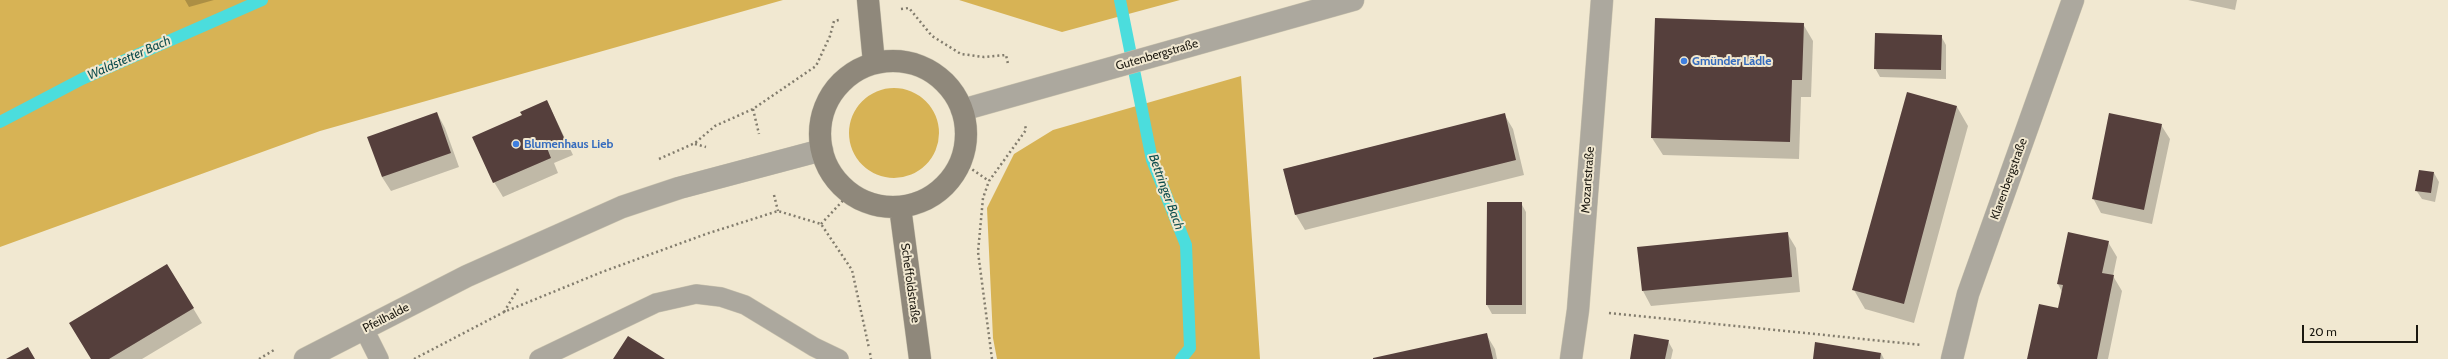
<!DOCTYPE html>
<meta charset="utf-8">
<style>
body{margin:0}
#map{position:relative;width:2448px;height:359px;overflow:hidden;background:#f1e8d1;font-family:Cabin,sans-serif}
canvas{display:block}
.scale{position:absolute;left:2302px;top:325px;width:116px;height:18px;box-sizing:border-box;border:2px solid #1b1810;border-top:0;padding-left:5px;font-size:12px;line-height:14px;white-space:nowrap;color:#1b1810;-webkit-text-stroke:3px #f1e8d1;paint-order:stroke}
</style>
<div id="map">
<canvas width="2448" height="359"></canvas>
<div class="scale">20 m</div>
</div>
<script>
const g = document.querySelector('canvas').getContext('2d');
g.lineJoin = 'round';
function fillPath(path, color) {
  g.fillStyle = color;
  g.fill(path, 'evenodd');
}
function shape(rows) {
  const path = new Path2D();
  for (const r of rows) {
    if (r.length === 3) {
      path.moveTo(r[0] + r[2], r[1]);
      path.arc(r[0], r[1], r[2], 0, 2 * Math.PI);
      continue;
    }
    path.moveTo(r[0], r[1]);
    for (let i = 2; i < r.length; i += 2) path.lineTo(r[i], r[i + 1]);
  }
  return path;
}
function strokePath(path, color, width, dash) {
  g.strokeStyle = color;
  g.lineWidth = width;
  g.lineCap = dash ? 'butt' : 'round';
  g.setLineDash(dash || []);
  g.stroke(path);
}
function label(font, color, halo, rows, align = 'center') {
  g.font = font + ' Cabin,sans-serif';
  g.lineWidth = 4;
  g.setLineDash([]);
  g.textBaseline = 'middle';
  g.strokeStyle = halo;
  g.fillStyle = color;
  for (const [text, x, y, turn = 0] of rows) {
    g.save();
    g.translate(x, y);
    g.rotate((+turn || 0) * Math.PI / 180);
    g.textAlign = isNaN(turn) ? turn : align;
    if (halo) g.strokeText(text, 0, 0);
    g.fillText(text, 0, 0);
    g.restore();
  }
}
const green = shape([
 [0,0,783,0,320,131,0,247],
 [959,0,1180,0,1062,32],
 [1241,76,1260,359,997,359,993,338,987,208,1014,154,1053,130],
 [894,133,45]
]);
const shadow = shape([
 [185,0,214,0,189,7],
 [2188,0,2237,0,2235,10],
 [1803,24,1813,41,1811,97,1801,97,1799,159,1663,155,1652,138],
 [1941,36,1946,45,1946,79,1880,77,1875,68],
 [1908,93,1957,107,1968,126,1914,323,1865,309,1854,290],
 [547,101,573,155,554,163,558,173,503,197,494,182,523,115],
 [437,113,445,128,459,167,391,191,382,177],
 [1504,114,1513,129,1524,175,1305,230,1296,215,1284,169],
 [2161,125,2170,139,2152,224,2101,213,2093,198],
 [2434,173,2439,182,2435,202,2422,199,2416,190],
 [1488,203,1521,203,1526,212,1526,314,1492,314,1487,305],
 [1787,233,1796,248,1800,292,1651,306,1643,291],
 [2108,242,2117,257,2113,276,2122,291,2108,359,2028,359,2059,309,2062,292,2058,284],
 [167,265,202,323,142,359,92,359],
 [1486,334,1495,349,1497,359,1375,359],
 [1668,341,1673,350,1671,359,1631,359],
 [1881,353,1884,359,1814,359]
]);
const stream = shape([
 [1120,0,1152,160,1186,245,1190,348,1181,359],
 [0,122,82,79,262,0]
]);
const building = shape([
 [1655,18,1804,23,1802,80,1792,80,1790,142,1651,138],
 [1875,33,1942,35,1941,70,1874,69],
 [1907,92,1957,106,1904,304,1852,290],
 [547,100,565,140,547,148,551,158,493,183,472,137,522,115,520,112],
 [437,112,451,153,382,177,367,137],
 [1505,113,1516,160,1295,215,1283,169],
 [2109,113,2162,124,2144,210,2092,199],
 [2419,170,2434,172,2431,193,2415,191],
 [1487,202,1522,202,1522,305,1486,305],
 [1788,232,1792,277,1642,291,1637,247],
 [2068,232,2109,241,2102,273,2114,275,2097,359,2027,359,2039,304,2058,308,2063,285,2057,284],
 [167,264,194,308,109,359,91,359,69,323],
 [1487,333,1493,359,1373,359,1373,358],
 [1634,334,1669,340,1665,359,1630,359],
 [628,336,665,359,613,359],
 [1815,342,1881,353,1880,359,1813,359],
 [28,347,35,359,6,359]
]);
const path = shape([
 [901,9,909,8,932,36,961,54,984,57,1006,55,1008,64],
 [753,109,759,134],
 [695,144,706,147],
 [659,159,695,143,715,126,753,109,816,66,830,36,834,21,839,20],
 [960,161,989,181],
 [774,195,778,211],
 [821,224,850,193],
 [504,312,518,289],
 [1609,313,1922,345],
 [870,353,871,359],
 [259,359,274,350],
 [414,359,504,312,602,272,706,234,778,211,821,224,852,270,869,348],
 [992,359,978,252,983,198,989,181,1026,130,1025,125]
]);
const service = shape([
 [364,329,379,359],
 [539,359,656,303,696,294,721,297,745,305,814,347,839,359]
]);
const minor = shape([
 [962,110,1353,0],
 [1571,359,1578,310,1602,0],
 [1952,359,1968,294,2073,0]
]);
const tertiary = shape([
 [305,359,467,276,622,207,679,188,822,150]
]);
const secondary = shape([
 [868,0,874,63],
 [893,134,73],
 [900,207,920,359]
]);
const markers = [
 [1684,61,4,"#3f7fe0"],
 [516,144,4,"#3f7fe0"]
];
const streetNames = [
 ["Gutenbergstraße",1157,55,-16],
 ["Klarenbergstraße",2009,179,-70],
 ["Mozartstraße",1588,180,-86],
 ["Scheffoldstraße",910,283,82],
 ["Pfeilhalde",386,318,-27]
];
const shopNames = [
 ["Gmünder Lädle",1692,61],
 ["Blumenhaus Lieb",524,144]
];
const waterNames = [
 ["Waldstetter Bach",129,58,-24],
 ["Bettringer Bach",1166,192,70]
];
fillPath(green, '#d7b355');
fillPath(shadow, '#0003');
strokePath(stream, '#4bdddd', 12);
fillPath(building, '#553f3c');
strokePath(service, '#cac3ae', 20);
strokePath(minor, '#cac3ae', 23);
strokePath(tertiary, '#cac3ae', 23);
strokePath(secondary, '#cac3ae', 23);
strokePath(path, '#827c6d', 2.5, [2, 3]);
strokePath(service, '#aca89e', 19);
strokePath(minor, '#aca89e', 22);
strokePath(tertiary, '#aca89e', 22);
strokePath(secondary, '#8f887b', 22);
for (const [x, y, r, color] of markers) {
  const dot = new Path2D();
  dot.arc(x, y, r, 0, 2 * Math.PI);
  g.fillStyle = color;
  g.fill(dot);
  strokePath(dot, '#f1e8d1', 1.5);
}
label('12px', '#1b1810', '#f1e8d1', streetNames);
label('bold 12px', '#366cbe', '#f1e8d1', shopNames, 'left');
label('italic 13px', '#104f4f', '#f1e8d1', waterNames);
</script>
